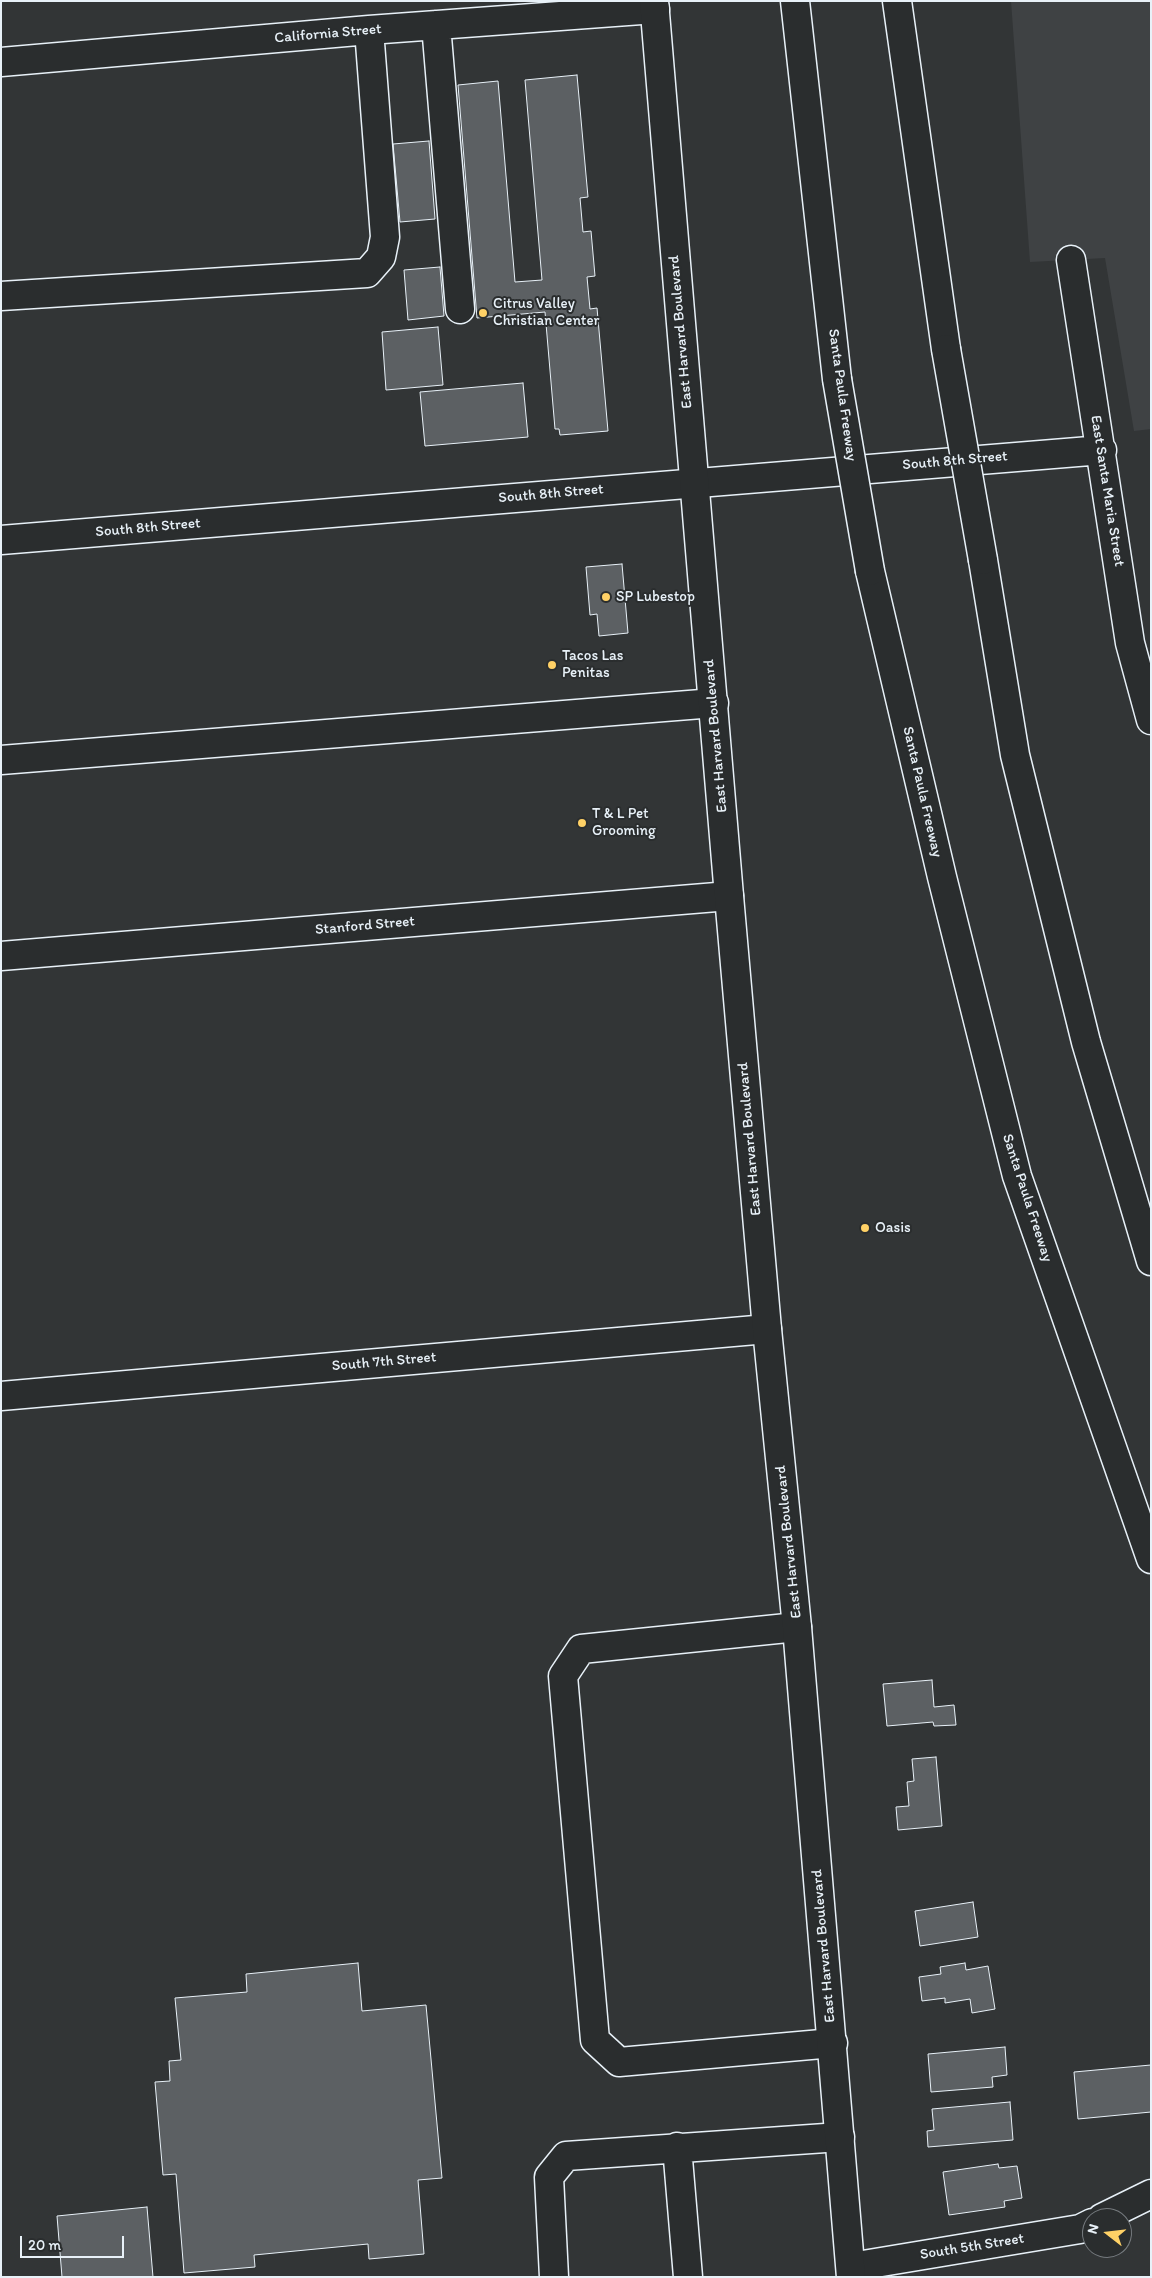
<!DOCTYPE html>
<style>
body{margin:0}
#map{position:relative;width:1152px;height:2278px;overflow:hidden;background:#323536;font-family:Itim,sans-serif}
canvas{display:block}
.frame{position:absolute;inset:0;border:2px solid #e8f1f8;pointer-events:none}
.north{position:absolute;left:1082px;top:2208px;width:50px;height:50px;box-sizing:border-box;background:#2a2d2e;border:1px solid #767b7f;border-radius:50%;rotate:286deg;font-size:14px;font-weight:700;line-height:20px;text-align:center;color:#e8f1f8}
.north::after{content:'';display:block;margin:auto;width:18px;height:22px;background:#ffd166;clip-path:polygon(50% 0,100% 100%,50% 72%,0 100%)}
.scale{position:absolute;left:20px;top:2236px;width:104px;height:22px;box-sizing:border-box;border:2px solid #e8f1f8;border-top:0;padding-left:6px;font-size:15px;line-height:18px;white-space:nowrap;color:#e8f1f8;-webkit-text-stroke:4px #2a2d2e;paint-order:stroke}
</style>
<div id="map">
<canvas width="1152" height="2278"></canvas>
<div class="frame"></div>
<div class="north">N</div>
<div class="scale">20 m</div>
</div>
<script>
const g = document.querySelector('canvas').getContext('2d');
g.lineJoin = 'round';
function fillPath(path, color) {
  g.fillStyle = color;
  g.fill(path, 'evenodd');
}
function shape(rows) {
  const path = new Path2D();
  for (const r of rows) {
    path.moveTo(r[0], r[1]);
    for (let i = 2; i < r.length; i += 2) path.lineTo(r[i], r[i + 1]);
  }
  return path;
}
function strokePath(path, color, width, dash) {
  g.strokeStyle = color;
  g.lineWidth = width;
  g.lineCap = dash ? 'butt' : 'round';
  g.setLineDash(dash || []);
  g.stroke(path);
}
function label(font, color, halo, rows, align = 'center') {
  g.font = font + ' Itim,sans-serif';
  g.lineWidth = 4;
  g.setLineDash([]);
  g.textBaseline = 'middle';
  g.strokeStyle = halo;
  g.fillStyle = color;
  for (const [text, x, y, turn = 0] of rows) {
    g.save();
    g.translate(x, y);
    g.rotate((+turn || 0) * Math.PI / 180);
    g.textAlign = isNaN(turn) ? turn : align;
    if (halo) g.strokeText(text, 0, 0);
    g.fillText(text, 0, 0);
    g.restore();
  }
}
const built = shape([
 [1011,1,1151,1,1151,429,1134,431,1105,258,1030,262]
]);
const building = shape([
 [577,75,588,197,580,198,583,232,591,231,595,276,587,277,590,309,597,308,608,431,560,435,559,429,555,429,545,312,477,318,458,85,498,81,515,282,542,280,525,80,577,75],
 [429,141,435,219,400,222,393,144,429,141],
 [440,267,444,316,408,320,404,270,440,267],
 [438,327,443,385,386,390,382,332,438,327],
 [523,383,528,437,425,446,420,392,523,383],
 [622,564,628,633,599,636,597,614,590,615,586,567,622,564],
 [932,1680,934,1707,954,1705,956,1725,934,1726,933,1722,887,1726,883,1684,932,1680],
 [936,1757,942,1826,898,1830,896,1807,909,1806,907,1782,914,1781,912,1759,936,1757],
 [973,1902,978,1937,920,1946,915,1911,973,1902],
 [358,1963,362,2011,426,2005,442,2178,418,2180,424,2254,369,2259,368,2244,254,2255,255,2267,184,2273,176,2174,163,2175,155,2082,170,2081,169,2061,181,2060,175,1998,247,1992,246,1974,358,1963],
 [965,1963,966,1970,988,1966,995,2009,972,2013,970,1999,945,2003,945,1998,922,2001,919,1977,941,1974,940,1967,965,1963],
 [1005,2047,1007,2075,992,2077,993,2087,931,2092,928,2054,1005,2047],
 [1151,2065,1151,2112,1078,2119,1074,2072,1151,2065],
 [1010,2102,1013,2140,928,2147,927,2131,934,2130,932,2109,1010,2102],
 [998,2164,999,2168,1017,2166,1022,2198,1004,2201,1005,2207,949,2215,943,2172,998,2164],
 [147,2207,153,2277,62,2277,57,2216,147,2207]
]);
const minor = shape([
 [436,25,460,309],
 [1,62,369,30,655,9],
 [1071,260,1130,643,1151,720],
 [1,296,367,273,381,257,385,237,369,30],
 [1,540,1102,450],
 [1,760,714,703],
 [1,956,729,896],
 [1,1396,767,1329],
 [797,1627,581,1649,563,1676,595,2040,619,2062,833,2043],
 [677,2147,688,2277],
 [1102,2218,1151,2194],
 [851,2267,1080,2229,1092,2223],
 [554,2277,549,2177,566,2156,840,2137]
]);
const major = shape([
 [654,1,729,896,767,1329,797,1627,851,2277]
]);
const highway = shape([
 [795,1,837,379],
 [897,1,946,349],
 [983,560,1015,755,1086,1042,1151,1261],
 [870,571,942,877,1017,1176,1151,1559]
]);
const highwayBridge = shape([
 [946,349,983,560],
 [837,379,870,571]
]);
const markers = [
 [483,313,5,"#ffd166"],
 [606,597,5,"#ffd166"],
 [552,665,5,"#ffd166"],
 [582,823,5,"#ffd166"],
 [865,1228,5,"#ffd166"]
];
const streetNames = [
 ["California Street",328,34,-5],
 ["East Harvard Boulevard",681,332,-95],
 ["Santa Paula Freeway",842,395,82],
 ["South 8th Street",955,461,-5],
 ["East Santa Maria Street",1107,491,81],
 ["South 8th Street",551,494,-5],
 ["South 8th Street",148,528,-5],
 ["East Harvard Boulevard",716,736,-95],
 ["Santa Paula Freeway",922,792,77],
 ["Stanford Street",365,926,-5],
 ["East Harvard Boulevard",750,1139,-95],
 ["Santa Paula Freeway",1027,1198,72],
 ["South 7th Street",384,1362,-5],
 ["East Harvard Boulevard",789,1542,-96],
 ["East Harvard Boulevard",824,1946,-95],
 ["South 5th Street",972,2247,-9]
];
const poiNames = [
 ["Citrus Valley",493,304],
 ["Christian Center",493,321],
 ["SP Lubestop",616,597],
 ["Tacos Las",562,656],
 ["Penitas",562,673],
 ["T & L Pet",592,814],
 ["Grooming",592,831],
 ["Oasis",875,1228]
];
fillPath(built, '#3f4244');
fillPath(building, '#5c6063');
strokePath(building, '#e8f1f8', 1);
strokePath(minor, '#e8f1f8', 31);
strokePath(major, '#e8f1f8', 31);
strokePath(highway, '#e8f1f8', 31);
strokePath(minor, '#2a2d2e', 28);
strokePath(major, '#2a2d2e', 28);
strokePath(highway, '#2a2d2e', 28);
strokePath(highwayBridge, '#e8f1f8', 31, []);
strokePath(highwayBridge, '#2a2d2e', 28);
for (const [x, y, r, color] of markers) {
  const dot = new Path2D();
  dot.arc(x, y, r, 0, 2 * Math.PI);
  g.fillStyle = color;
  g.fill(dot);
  strokePath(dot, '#2a2d2e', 2);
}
label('15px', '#e8f1f8', '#2a2d2e', streetNames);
label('15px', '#e8f1f8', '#2a2d2e', poiNames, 'left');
</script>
